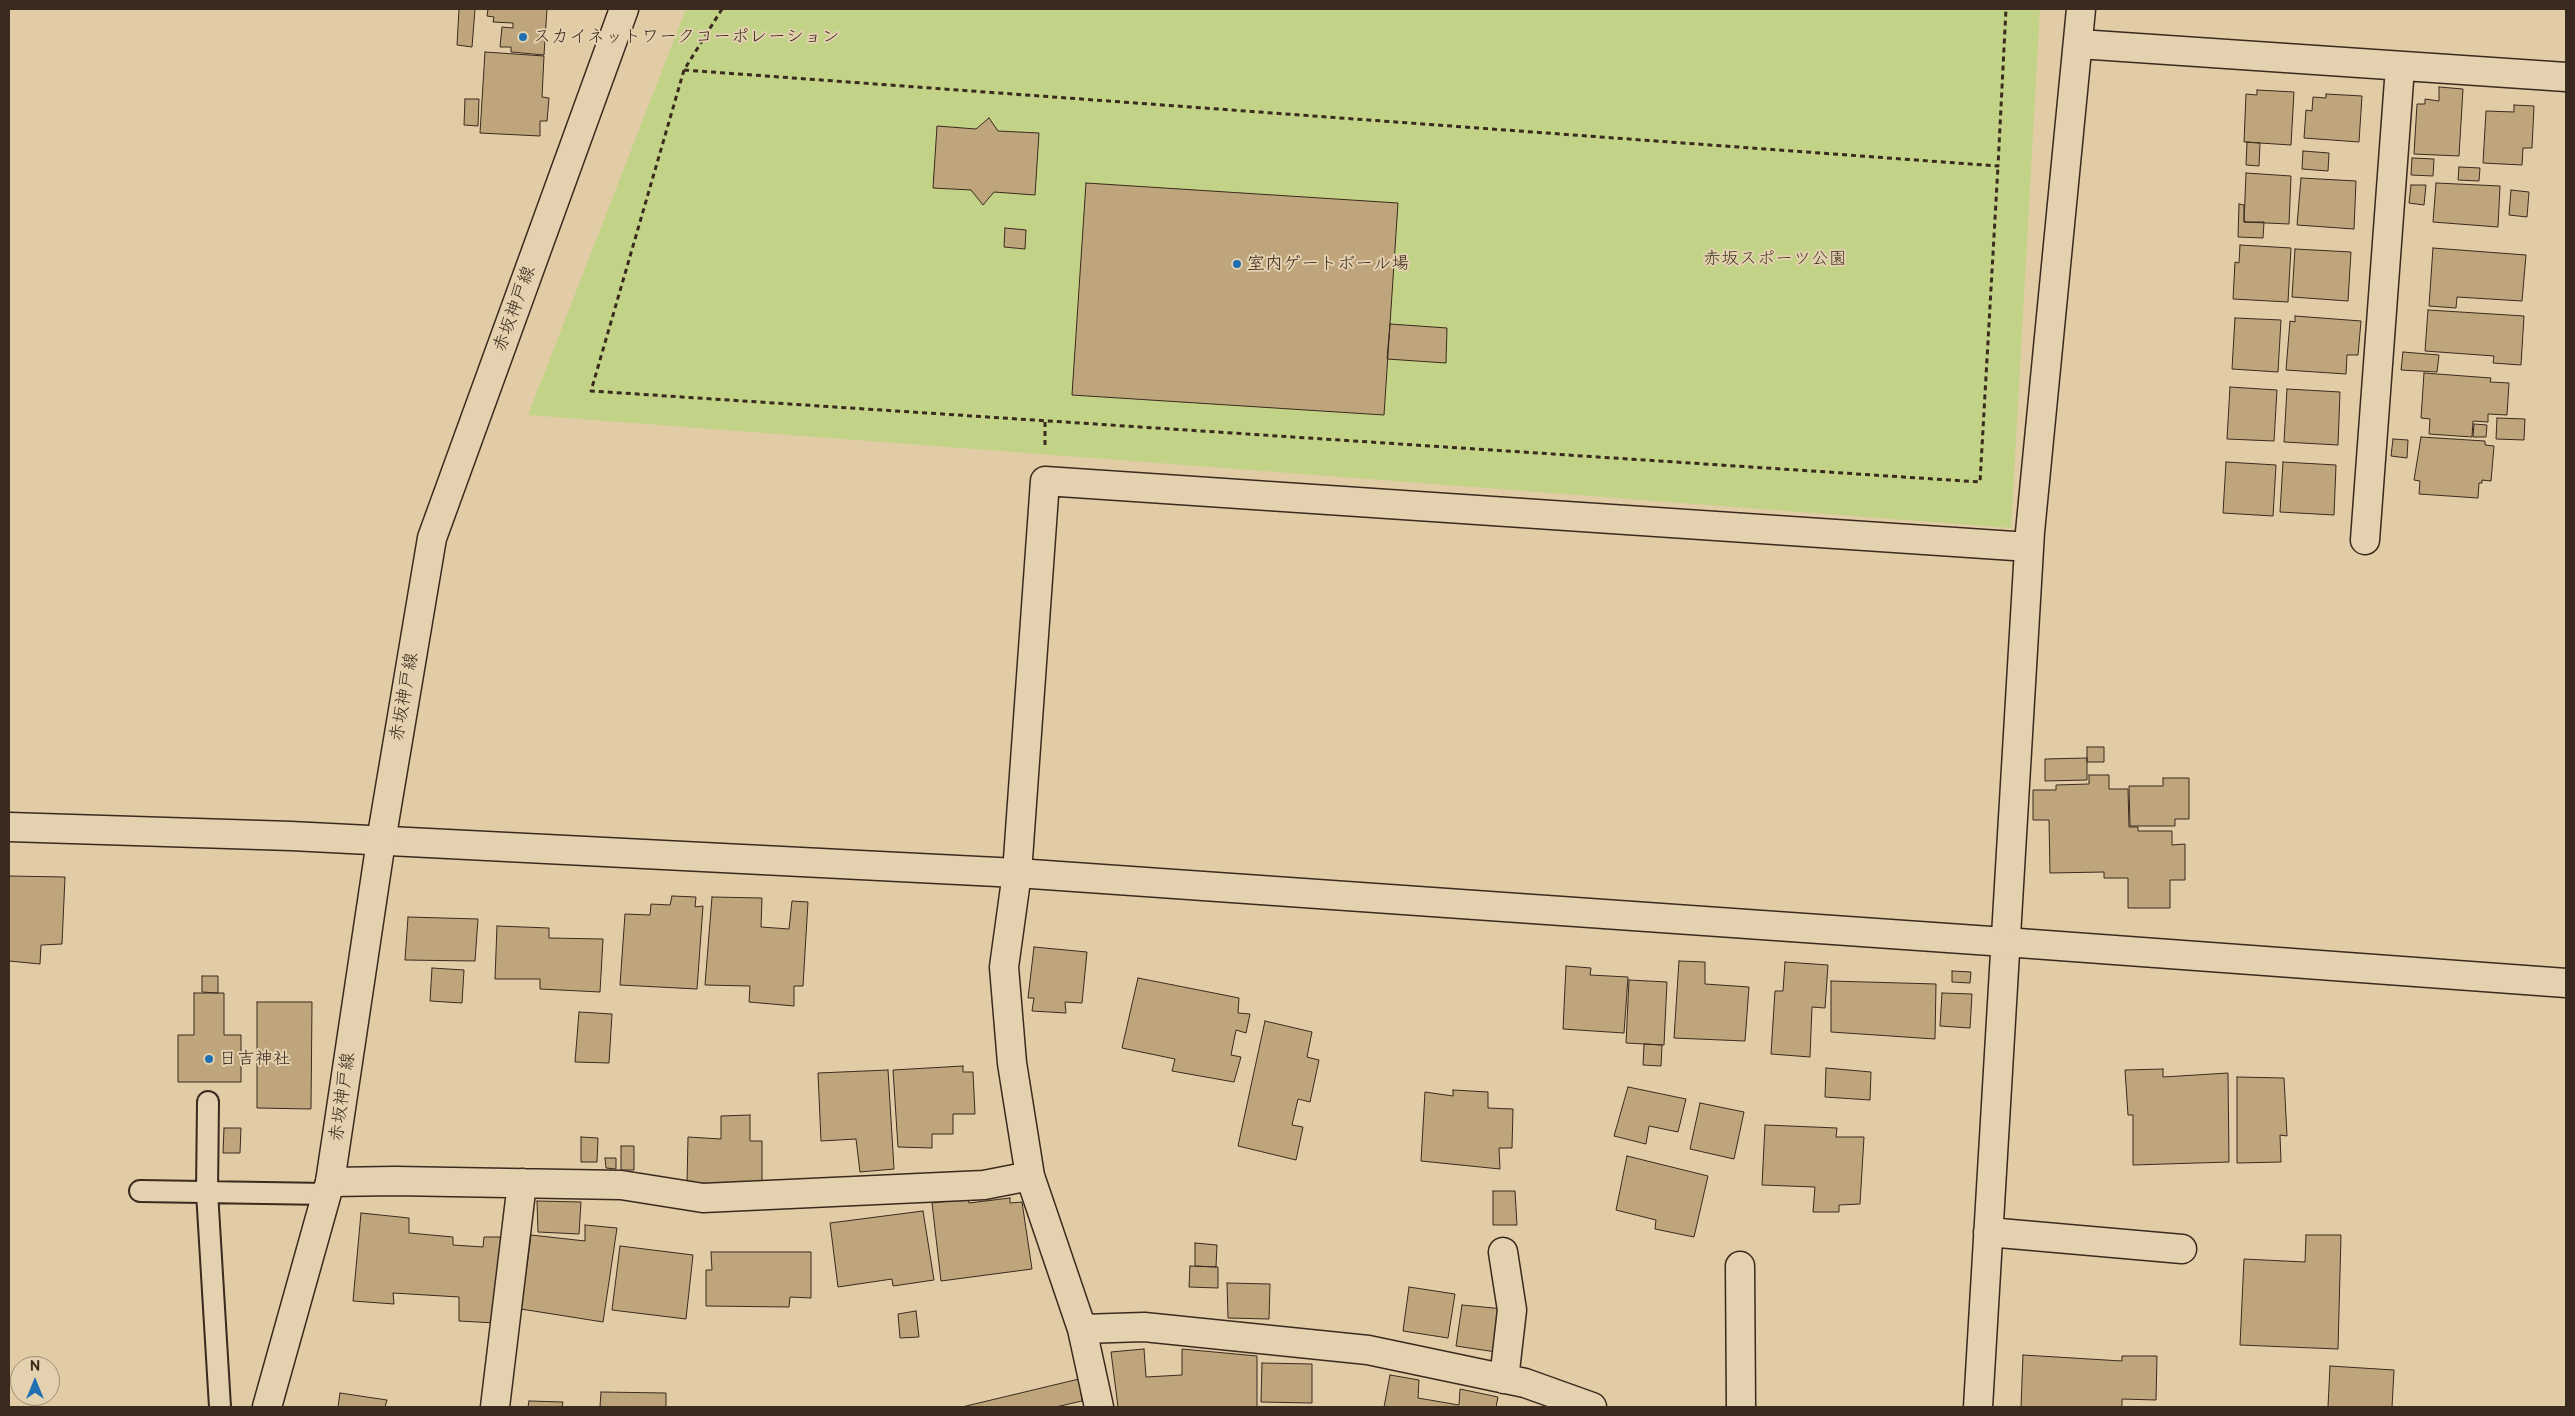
<!DOCTYPE html>
<meta charset="utf-8">
<style>
body{margin:0}
#map{position:relative;width:2575px;height:1416px;overflow:hidden;background:#e1cca6;font-family:"Balsamiq Sans",sans-serif}
canvas{display:block}
.frame{position:absolute;inset:0;border:10px solid #3b2a1e;pointer-events:none}
.north{position:absolute;left:10px;top:1356px;width:50px;height:50px;box-sizing:border-box;background:#e4d1af;border:1px solid #a08e75;border-radius:50%;rotate:0deg;font-size:14px;font-weight:700;line-height:20px;text-align:center;color:#3b2a1e}
.north::after{content:'';display:block;margin:auto;width:18px;height:22px;background:#1f6fb2;clip-path:polygon(50% 0,100% 100%,50% 72%,0 100%)}
</style>
<div id="map">
<canvas width="2575" height="1416"></canvas>
<div class="frame"></div>
<div class="north">N</div>
</div>
<script>
const g = document.querySelector('canvas').getContext('2d');
g.lineJoin = 'round';
function fillPath(path, color) {
  g.fillStyle = color;
  g.fill(path, 'evenodd');
}
function shape(rows) {
  const path = new Path2D();
  for (const r of rows) {
    path.moveTo(r[0], r[1]);
    for (let i = 2; i < r.length; i += 2) path.lineTo(r[i], r[i + 1]);
  }
  return path;
}
function strokePath(path, color, width, dash) {
  g.strokeStyle = color;
  g.lineWidth = width;
  g.lineCap = dash ? 'butt' : 'round';
  g.setLineDash(dash || []);
  g.stroke(path);
}
function label(font, color, halo, rows, align = 'center') {
  g.font = font + ' "Balsamiq Sans","Klee One",sans-serif';
  g.lineWidth = 4;
  g.setLineDash([]);
  g.textBaseline = 'middle';
  g.strokeStyle = halo;
  g.fillStyle = color;
  for (const [text, x, y, turn = 0] of rows) {
    g.save();
    g.translate(x, y);
    g.rotate((+turn || 0) * Math.PI / 180);
    g.textAlign = isNaN(turn) ? turn : align;
    if (halo) g.strokeText(text, 0, 0);
    g.fillText(text, 0, 0);
    g.restore();
  }
}
const green = shape([
 [686,9,2040,9,2011,528,528,415]
]);
const building = shape([
 [459,9,475,9,472,47,457,45,459,9],
 [488,9,547,9,544,55,511,52,511,47,500,47,502,27,513,28,513,23,493,22,494,17,487,16,488,9],
 [485,52,544,56,542,97,549,98,547,121,540,121,540,136,480,133,485,52],
 [2439,87,2463,89,2459,156,2414,154,2417,104,2425,104,2425,99,2439,101,2439,87],
 [2257,90,2294,92,2291,145,2244,142,2246,94,2257,95,2257,90],
 [2326,94,2362,96,2359,142,2304,138,2306,110,2312,111,2313,97,2326,98,2326,94],
 [465,99,479,99,478,126,464,125,465,99],
 [2514,105,2534,106,2532,148,2523,148,2522,165,2483,163,2486,111,2514,112,2514,105],
 [989,118,998,131,1039,133,1035,195,994,192,983,205,971,190,933,188,937,126,976,129,989,118],
 [2247,142,2260,143,2259,166,2246,165,2247,142],
 [2303,151,2329,153,2328,171,2302,169,2303,151],
 [2412,158,2434,159,2433,176,2411,175,2412,158],
 [2459,167,2480,168,2479,181,2458,180,2459,167],
 [2246,173,2291,176,2289,224,2244,222,2246,173],
 [2301,178,2356,181,2354,229,2297,225,2301,178],
 [1086,183,1398,203,1384,415,1072,395,1086,183],
 [2436,183,2500,186,2498,227,2433,222,2436,183],
 [2411,185,2426,185,2424,205,2409,203,2411,185],
 [2511,190,2529,192,2527,217,2509,215,2511,190],
 [2239,204,2244,205,2244,222,2264,222,2263,238,2238,237,2239,204],
 [1005,228,1026,230,1025,249,1004,247,1005,228],
 [2240,245,2291,248,2288,302,2233,299,2235,262,2239,263,2240,245],
 [2433,248,2526,255,2522,301,2457,297,2456,308,2429,306,2433,248],
 [2295,249,2351,252,2348,301,2292,297,2295,249],
 [2428,310,2524,316,2521,365,2493,363,2494,356,2425,351,2428,310],
 [2295,316,2361,321,2358,355,2347,355,2346,374,2286,370,2290,321,2295,322,2295,316],
 [2235,318,2281,320,2278,372,2232,369,2235,318],
 [1390,324,1447,328,1446,363,1387,359,1390,324],
 [2403,352,2439,355,2437,372,2401,370,2403,352],
 [2424,373,2491,378,2490,382,2509,383,2507,415,2488,414,2488,422,2473,421,2472,437,2429,434,2430,419,2421,418,2424,373],
 [2230,387,2277,390,2274,441,2227,439,2230,387],
 [2287,389,2340,392,2338,445,2284,442,2287,389],
 [2497,418,2525,419,2524,440,2496,439,2497,418],
 [2474,424,2487,425,2486,437,2473,437,2474,424],
 [2421,437,2485,441,2485,445,2494,446,2491,481,2482,480,2482,483,2479,483,2478,498,2419,494,2420,481,2414,480,2421,437],
 [2393,439,2408,440,2407,458,2391,456,2393,439],
 [2226,462,2276,465,2273,516,2223,513,2226,462],
 [2283,462,2336,465,2334,515,2280,512,2283,462],
 [2087,747,2104,747,2104,762,2087,762,2087,747],
 [2087,758,2087,780,2045,781,2045,759,2087,758],
 [2089,775,2109,775,2109,789,2128,789,2129,827,2138,827,2138,831,2172,831,2172,845,2185,844,2185,880,2170,880,2170,908,2128,908,2128,878,2104,878,2104,872,2050,873,2049,820,2033,820,2033,790,2056,790,2056,785,2089,784,2089,775],
 [2163,778,2189,778,2189,819,2175,819,2175,826,2130,826,2129,786,2163,786,2163,778],
 [9,876,65,877,62,944,41,945,40,964,9,961,9,876],
 [672,896,696,897,695,907,703,906,697,989,620,985,625,914,650,915,651,904,670,905,672,896],
 [712,897,762,898,761,927,789,929,792,901,808,902,803,986,794,986,794,1006,749,1002,750,986,705,985,712,897],
 [408,917,478,919,475,961,405,960,408,917],
 [497,926,549,928,549,938,603,939,600,992,540,989,540,979,495,979,497,926],
 [1034,947,1087,952,1082,1003,1065,1002,1066,1013,1032,1011,1034,998,1028,998,1034,947],
 [1679,961,1705,962,1705,984,1749,987,1745,1041,1674,1038,1679,961],
 [1785,962,1828,965,1825,1008,1812,1007,1810,1057,1771,1054,1775,991,1783,991,1785,962],
 [1566,966,1591,968,1590,975,1628,977,1624,1033,1563,1029,1566,966],
 [432,968,464,970,462,1003,430,1001,432,968],
 [1952,971,1971,972,1970,983,1952,982,1952,971],
 [202,976,218,976,218,993,202,992,202,976],
 [1138,978,1239,998,1238,1013,1250,1014,1246,1033,1236,1030,1231,1055,1241,1057,1234,1082,1172,1071,1175,1059,1122,1048,1138,978],
 [1629,980,1667,982,1664,1045,1626,1043,1629,980],
 [1831,981,1936,984,1935,1039,1831,1032,1831,981],
 [194,993,224,993,224,1035,241,1035,241,1082,178,1082,178,1035,194,1035,194,993],
 [1942,993,1972,994,1970,1028,1940,1026,1942,993],
 [257,1002,312,1002,311,1109,257,1108,257,1002],
 [579,1012,612,1014,609,1063,575,1062,579,1012],
 [1265,1021,1312,1032,1307,1057,1319,1060,1310,1102,1298,1099,1292,1125,1303,1127,1296,1160,1238,1146,1265,1021],
 [1644,1044,1662,1045,1661,1066,1643,1065,1644,1044],
 [963,1066,963,1072,973,1072,975,1114,953,1114,953,1134,932,1134,932,1148,898,1147,893,1070,963,1066],
 [1826,1068,1871,1072,1870,1100,1825,1097,1826,1068],
 [2163,1069,2163,1077,2228,1073,2229,1162,2133,1165,2133,1115,2128,1115,2125,1070,2163,1069],
 [888,1070,894,1169,860,1172,856,1139,821,1141,818,1073,888,1070],
 [2237,1077,2284,1078,2287,1136,2280,1135,2281,1162,2237,1163,2237,1077],
 [1628,1087,1686,1099,1678,1132,1649,1126,1646,1144,1614,1136,1628,1087],
 [1453,1090,1488,1092,1488,1108,1513,1109,1512,1148,1499,1148,1500,1169,1421,1161,1425,1092,1453,1096,1453,1090],
 [1700,1103,1744,1112,1734,1159,1690,1149,1700,1103],
 [750,1115,750,1141,762,1141,762,1184,687,1183,688,1137,721,1139,721,1116,750,1115],
 [1765,1125,1837,1128,1836,1137,1864,1137,1860,1204,1839,1205,1839,1212,1813,1212,1815,1187,1762,1185,1765,1125],
 [224,1128,241,1128,240,1153,223,1153,224,1128],
 [581,1137,598,1138,597,1162,581,1162,581,1137],
 [621,1146,634,1146,634,1170,621,1170,621,1146],
 [1627,1156,1708,1176,1694,1237,1655,1229,1656,1220,1616,1210,1627,1156],
 [605,1158,616,1158,616,1169,606,1168,605,1158],
 [1493,1191,1515,1191,1517,1225,1493,1225,1493,1191],
 [1010,1198,1010,1203,1022,1202,1032,1269,941,1281,932,1203,968,1199,969,1203,1010,1198],
 [537,1201,581,1202,579,1234,538,1232,537,1201],
 [923,1211,934,1280,893,1286,892,1279,838,1287,830,1223,923,1211],
 [361,1213,409,1218,409,1233,453,1237,453,1245,483,1247,484,1237,503,1237,496,1323,459,1321,459,1297,393,1293,394,1304,353,1301,361,1213],
 [585,1225,617,1228,603,1322,521,1309,531,1235,585,1241,585,1225],
 [2306,1235,2341,1235,2338,1349,2240,1345,2244,1259,2305,1262,2306,1235],
 [1195,1243,1217,1245,1216,1267,1195,1266,1195,1243],
 [620,1246,693,1255,686,1319,612,1310,620,1246],
 [711,1252,811,1252,811,1298,790,1297,789,1307,706,1306,706,1270,712,1270,711,1252],
 [1190,1266,1218,1267,1218,1288,1189,1287,1190,1266],
 [1227,1283,1270,1284,1269,1319,1228,1318,1227,1283],
 [1409,1287,1455,1294,1448,1338,1403,1331,1409,1287],
 [1462,1305,1504,1309,1496,1352,1456,1346,1462,1305],
 [916,1311,919,1337,900,1338,898,1314,916,1311],
 [1144,1349,1146,1377,1182,1375,1182,1349,1257,1356,1257,1407,1118,1407,1111,1352,1144,1349],
 [2023,1355,2122,1361,2122,1356,2157,1356,2156,1400,2122,1399,2122,1407,2021,1407,2023,1355],
 [1262,1363,1312,1364,1312,1403,1261,1402,1262,1363],
 [2330,1366,2394,1370,2392,1407,2328,1407,2330,1366],
 [1390,1375,1419,1380,1418,1398,1459,1405,1460,1389,1498,1397,1496,1407,1384,1407,1390,1375],
 [1079,1379,1082,1401,1056,1407,962,1407,1079,1379],
 [601,1392,666,1393,666,1407,600,1407,601,1392],
 [340,1393,387,1400,385,1407,338,1407,340,1393],
 [529,1401,563,1402,562,1407,528,1407,529,1401]
]);
const path = shape([
 [722,9,684,70,1998,166,2006,9],
 [684,70,591,391,1980,482,1998,166],
 [1045,445,1045,421]
]);
const service = shape([
 [208,1102,207,1192,220,1407],
 [140,1191,327,1194]
]);
const minor = shape([
 [2079,44,2566,77],
 [2365,540,2400,67],
 [9,827,291,836,1017,873,2005,942],
 [330,1182,395,1181,621,1185,703,1198,984,1185,1030,1176],
 [1988,1232,2182,1249],
 [1503,1252,1512,1310,1504,1379],
 [1740,1266,1741,1407],
 [1082,1329,1144,1327,1368,1350,1525,1383,1592,1407],
 [495,1407,522,1183],
 [1099,1407,1082,1329,1030,1176,1012,1063,1004,967,1017,873,1045,481,2029,547],
 [1978,1407,2030,532,2081,9]
]);
const tertiary = shape([
 [2005,942,2566,983]
]);
const secondary = shape([
 [267,1407,330,1182,381,841,432,538,624,9]
]);
const markers = [
 [523,37,5,"#1f6fb2"],
 [1237,264,5,"#1f6fb2"],
 [209,1059,5,"#1f6fb2"]
];
const poiNames = [
 ["スカイネットワークコーポレーション",533,37],
 ["室内ゲートボール場",1247,264],
 ["日吉神社",219,1059]
];
const parkNames = [
 ["赤坂スポーツ公園",1775,259]
];
const streetNames = [
 ["赤坂神戸線",515,309,-70],
 ["赤坂神戸線",405,697,-80],
 ["赤坂神戸線",343,1097,-82]
];
fillPath(green, '#c2d387');
fillPath(building, '#bea57b');
strokePath(building, '#3b2a1e', 1);
strokePath(service, '#3b2a1e', 24);
strokePath(minor, '#3b2a1e', 31);
strokePath(tertiary, '#3b2a1e', 31);
strokePath(secondary, '#3b2a1e', 31);
strokePath(path, '#3b2a1e', 3, [5, 4]);
strokePath(service, '#e4d1af', 20);
strokePath(minor, '#e4d1af', 28);
strokePath(tertiary, '#e4d1af', 28);
strokePath(secondary, '#e4d1af', 28);
for (const [x, y, r, color] of markers) {
  const dot = new Path2D();
  dot.arc(x, y, r, 0, 2 * Math.PI);
  g.fillStyle = color;
  g.fill(dot);
  strokePath(dot, '#e4d1af', 2);
}
label('18px', '#3b2a1e', '#e4d1af', poiNames, 'left');
label('18px', '#483b28', '#e4d1af', parkNames);
label('18px', '#3b2a1e', '#e4d1af', streetNames);
</script>
